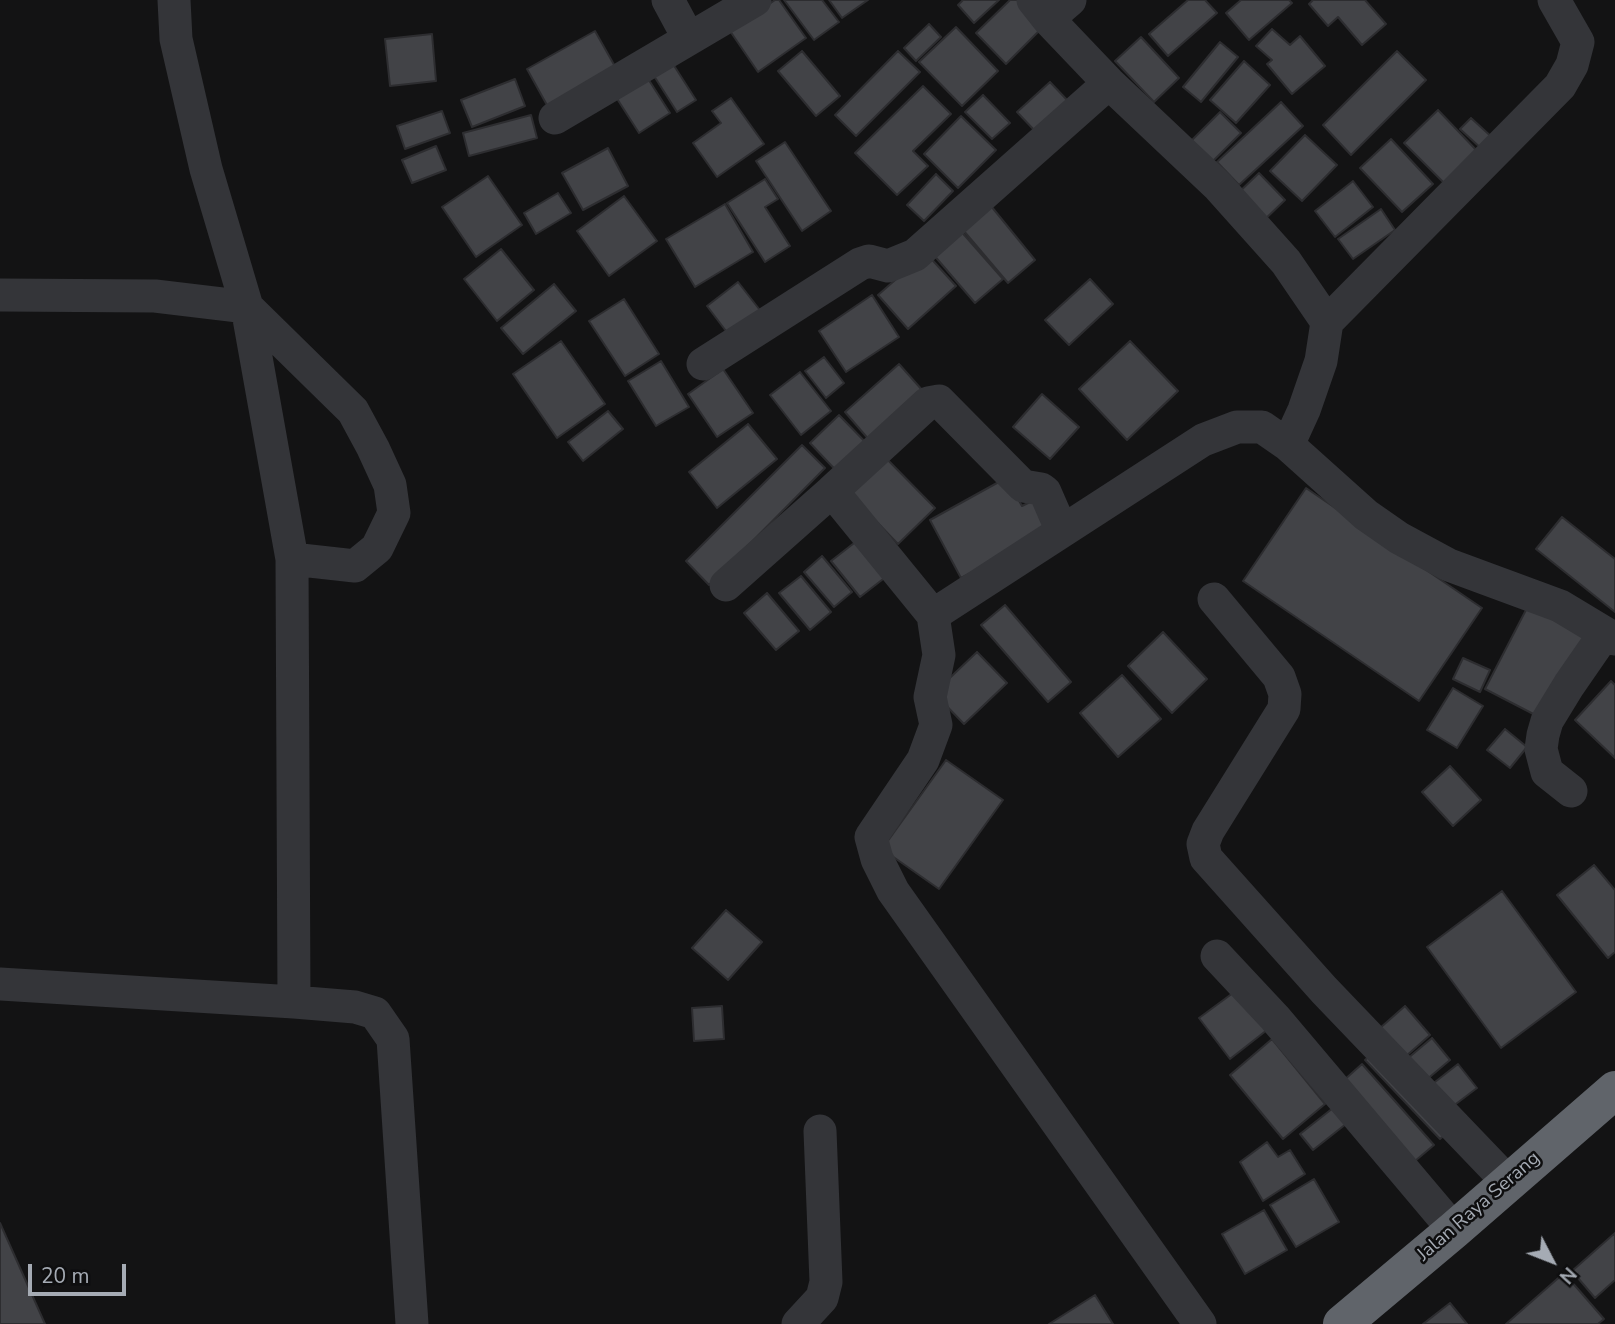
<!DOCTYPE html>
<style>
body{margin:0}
#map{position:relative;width:1615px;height:1324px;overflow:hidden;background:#131314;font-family:"Nunito Sans",sans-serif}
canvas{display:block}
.north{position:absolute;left:1517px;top:1226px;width:70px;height:70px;-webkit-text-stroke:5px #0e0e0f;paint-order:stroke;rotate:132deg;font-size:19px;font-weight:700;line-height:28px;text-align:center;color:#a5abb4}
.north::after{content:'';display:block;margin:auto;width:24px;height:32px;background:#a5abb4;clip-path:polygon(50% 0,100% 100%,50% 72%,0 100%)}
.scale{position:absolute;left:28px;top:1264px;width:98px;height:32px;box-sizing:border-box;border:4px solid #a5abb4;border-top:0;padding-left:9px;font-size:21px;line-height:24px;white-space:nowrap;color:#a5abb4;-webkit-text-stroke:5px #0e0e0f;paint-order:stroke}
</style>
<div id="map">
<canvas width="1615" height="1324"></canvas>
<div class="north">N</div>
<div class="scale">20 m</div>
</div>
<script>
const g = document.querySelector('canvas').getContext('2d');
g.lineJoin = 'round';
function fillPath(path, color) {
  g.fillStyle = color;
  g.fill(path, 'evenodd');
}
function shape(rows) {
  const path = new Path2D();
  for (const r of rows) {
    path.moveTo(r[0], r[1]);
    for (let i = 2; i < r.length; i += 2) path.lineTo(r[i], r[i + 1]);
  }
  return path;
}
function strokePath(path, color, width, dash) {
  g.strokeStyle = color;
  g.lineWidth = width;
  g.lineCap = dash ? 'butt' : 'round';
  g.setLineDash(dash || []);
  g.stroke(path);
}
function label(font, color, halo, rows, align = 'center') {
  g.font = font + ' "Nunito Sans",sans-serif';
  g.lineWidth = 5;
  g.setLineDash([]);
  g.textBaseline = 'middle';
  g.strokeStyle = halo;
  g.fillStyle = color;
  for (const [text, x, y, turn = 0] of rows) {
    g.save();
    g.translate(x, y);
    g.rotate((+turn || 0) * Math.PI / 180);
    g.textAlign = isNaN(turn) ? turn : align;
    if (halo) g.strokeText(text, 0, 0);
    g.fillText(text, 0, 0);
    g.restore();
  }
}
const building = shape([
 [775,0,779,0,806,38,758,72,730,31,775,0],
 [784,0,822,0,839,22,814,40,784,0],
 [829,0,868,0,842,18,829,0],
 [963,0,999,0,974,23,958,5,963,0],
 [1010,0,1020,0,1045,25,1006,64,976,33,1010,0],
 [1188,0,1205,0,1217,13,1168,56,1149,34,1188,0],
 [1241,0,1289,0,1292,3,1249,40,1226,13,1241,0],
 [1313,0,1365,0,1386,24,1362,45,1338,17,1328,26,1309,4,1313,0],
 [929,24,941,37,916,61,904,48,929,24],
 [956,27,998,71,962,106,919,62,956,27],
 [1272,29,1290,45,1300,36,1325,66,1292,94,1267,64,1272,60,1256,46,1272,29],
 [595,31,621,77,553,116,527,69,595,31],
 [432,34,436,81,390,86,385,39,432,34],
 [1141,37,1179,78,1154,102,1115,61,1141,37],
 [1220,42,1238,57,1201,102,1183,87,1220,42],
 [802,51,840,96,816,116,778,71,802,51],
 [898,51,920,72,856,136,835,115,898,51],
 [1397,51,1426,80,1351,155,1323,125,1397,51],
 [1244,61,1270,85,1236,123,1210,100,1244,61],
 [673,64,696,100,677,112,654,76,673,64],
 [645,74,670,113,639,133,614,94,645,74],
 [515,79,525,106,472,127,461,100,515,79],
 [1050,82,1068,101,1035,131,1017,112,1050,82],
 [923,86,951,114,913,151,928,166,897,195,855,153,923,86],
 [983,95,1010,123,992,139,965,112,983,95],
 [731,98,764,144,717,177,693,143,721,123,712,111,731,98],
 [1281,102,1303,126,1239,185,1217,162,1281,102],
 [1438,110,1479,153,1446,185,1404,143,1438,110],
 [442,111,450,133,405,149,397,126,442,111],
 [1220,112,1241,133,1212,162,1190,142,1220,112],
 [531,115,537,138,469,156,463,133,531,115],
 [961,116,996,150,958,188,924,154,961,116],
 [1471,118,1495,140,1484,151,1460,129,1471,118],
 [1305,135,1337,165,1302,201,1270,171,1305,135],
 [1391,139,1433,184,1402,212,1360,168,1391,139],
 [785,142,831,211,802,231,756,161,785,142],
 [436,146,446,170,412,183,402,160,436,146],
 [608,148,628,186,583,210,562,173,608,148],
 [1259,173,1285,200,1260,224,1234,197,1259,173],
 [936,174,953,191,924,221,907,205,936,174],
 [488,176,522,225,476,257,442,207,488,176],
 [765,179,778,199,765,207,790,246,765,262,727,203,765,179],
 [1353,181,1373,207,1335,237,1315,211,1353,181],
 [558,193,571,213,536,234,524,213,558,193],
 [624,196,657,241,609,276,577,231,624,196],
 [725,204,753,252,695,287,666,239,725,204],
 [991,206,1035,260,1008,283,963,230,991,206],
 [1381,209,1395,230,1353,259,1338,239,1381,209],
 [959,229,1003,279,975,303,932,253,959,229],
 [501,249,534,290,497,321,464,279,501,249],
 [926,253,956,286,908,329,878,295,926,253],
 [1090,279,1113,304,1069,345,1045,320,1090,279],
 [738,282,763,314,732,339,707,306,738,282],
 [554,284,576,311,523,354,501,328,554,284],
 [872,295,899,337,846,372,819,331,872,295],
 [624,299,659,354,625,376,589,321,624,299],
 [561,341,605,404,557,438,513,374,561,341],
 [1130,341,1178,391,1127,440,1079,389,1130,341],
 [824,357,844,383,826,398,805,371,824,357],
 [661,361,689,407,656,426,628,381,661,361],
 [899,364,931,400,877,449,845,412,899,364],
 [723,369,753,413,717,437,688,394,723,369],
 [800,372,831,411,801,435,770,395,800,372],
 [1042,394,1079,427,1050,459,1013,427,1042,394],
 [608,411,623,429,583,461,568,442,608,411],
 [839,415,874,451,844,479,810,443,839,415],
 [748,424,777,459,717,508,689,472,748,424],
 [802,445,825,468,709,585,686,561,802,445],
 [881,453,935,508,898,544,845,489,881,453],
 [1006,478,1022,506,1042,496,1058,528,961,578,930,520,1006,478],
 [1306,488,1482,608,1419,701,1243,581,1306,488],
 [1562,517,1615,559,1615,612,1536,549,1562,517],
 [858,540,887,576,860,597,831,561,858,540],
 [822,556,852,592,834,607,804,572,822,556],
 [801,576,831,612,810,630,779,593,801,576],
 [767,593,799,631,776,650,744,613,767,593],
 [1005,605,1071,682,1048,702,981,625,1005,605],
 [1528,606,1586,637,1543,719,1485,689,1528,606],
 [1163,632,1207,679,1172,713,1128,666,1163,632],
 [977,652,1007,683,964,724,934,693,977,652],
 [1463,658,1490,670,1480,692,1453,679,1463,658],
 [1122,675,1161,719,1118,757,1080,713,1122,675],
 [1611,681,1615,685,1615,758,1575,720,1611,681],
 [1453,688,1483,706,1457,748,1427,730,1453,688],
 [1505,729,1527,747,1510,768,1487,750,1505,729],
 [946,760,1003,800,939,889,882,849,946,760],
 [1450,766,1481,800,1453,826,1422,792,1450,766],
 [1594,865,1615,890,1615,952,1608,958,1557,895,1594,865],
 [1502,891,1576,992,1501,1048,1427,947,1502,891],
 [726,910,762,942,728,980,692,948,726,910],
 [1237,990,1267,1030,1230,1059,1199,1018,1237,990],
 [722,1006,724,1039,694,1041,692,1008,722,1006],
 [1405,1006,1430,1035,1397,1064,1371,1036,1405,1006],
 [1432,1038,1450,1060,1419,1086,1401,1064,1432,1038],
 [1272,1039,1325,1104,1283,1139,1230,1075,1272,1039],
 [1377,1049,1453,1128,1440,1139,1365,1060,1377,1049],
 [1362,1064,1434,1145,1415,1161,1343,1081,1362,1064],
 [1458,1064,1477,1088,1444,1113,1426,1089,1458,1064],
 [1333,1108,1346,1124,1313,1150,1300,1134,1333,1108],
 [1267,1142,1278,1157,1290,1150,1305,1174,1263,1201,1240,1162,1267,1142],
 [1314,1179,1339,1222,1296,1247,1270,1205,1314,1179],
 [1264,1210,1287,1250,1245,1274,1222,1234,1264,1210],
 [0,1223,45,1324,0,1324,0,1223],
 [1615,1233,1615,1280,1595,1298,1572,1271,1615,1233],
 [1564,1273,1604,1319,1598,1324,1506,1324,1564,1273],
 [1095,1295,1113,1324,1049,1324,1095,1295],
 [1450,1303,1467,1324,1423,1324,1450,1303]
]);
const minor = shape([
 [174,0,176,39,206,169,247,307,292,559,294,1002],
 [668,0,689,39],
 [1033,0,1048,19,1109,83,1218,186,1286,262,1327,322,1321,361,1304,410,1288,445,1366,515,1399,538,1449,565,1560,606,1615,639],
 [1048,19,1070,0],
 [555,118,755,0],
 [0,295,155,296,247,307,353,411,373,448,390,485,394,513,377,548,355,566,292,559],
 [1327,322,1560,86,1572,65,1578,42,1554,0],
 [703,364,860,264,869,261,888,266,915,255,1109,83],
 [832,491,928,403,939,401,1023,486,1041,489,1045,492,1062,531],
 [726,585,832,491,933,615,1203,440,1237,427,1262,427,1288,445],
 [1214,599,1279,677,1285,694,1284,709,1208,831,1203,844,1206,858,1324,990,1508,1182],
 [933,615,939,655,930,697,936,725,923,760,871,837,877,859,893,891,1200,1324],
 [1571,791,1547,772,1541,749,1543,735,1547,721,1569,685,1605,633],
 [1217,956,1275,1018,1454,1230],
 [0,984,294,1002,355,1007,375,1013,393,1039,412,1324],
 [798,1324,822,1298,826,1282,820,1131]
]);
const highway = shape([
 [1342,1324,1454,1230,1615,1090]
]);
const streetNames = [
 ["Jalan Raya Serang",1479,1207,-41]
];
fillPath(building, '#424347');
strokePath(building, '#2d2d30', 2);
strokePath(minor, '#343539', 33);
strokePath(highway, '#60646a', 38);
label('19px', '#a5abb4', '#0e0e0f', streetNames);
</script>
